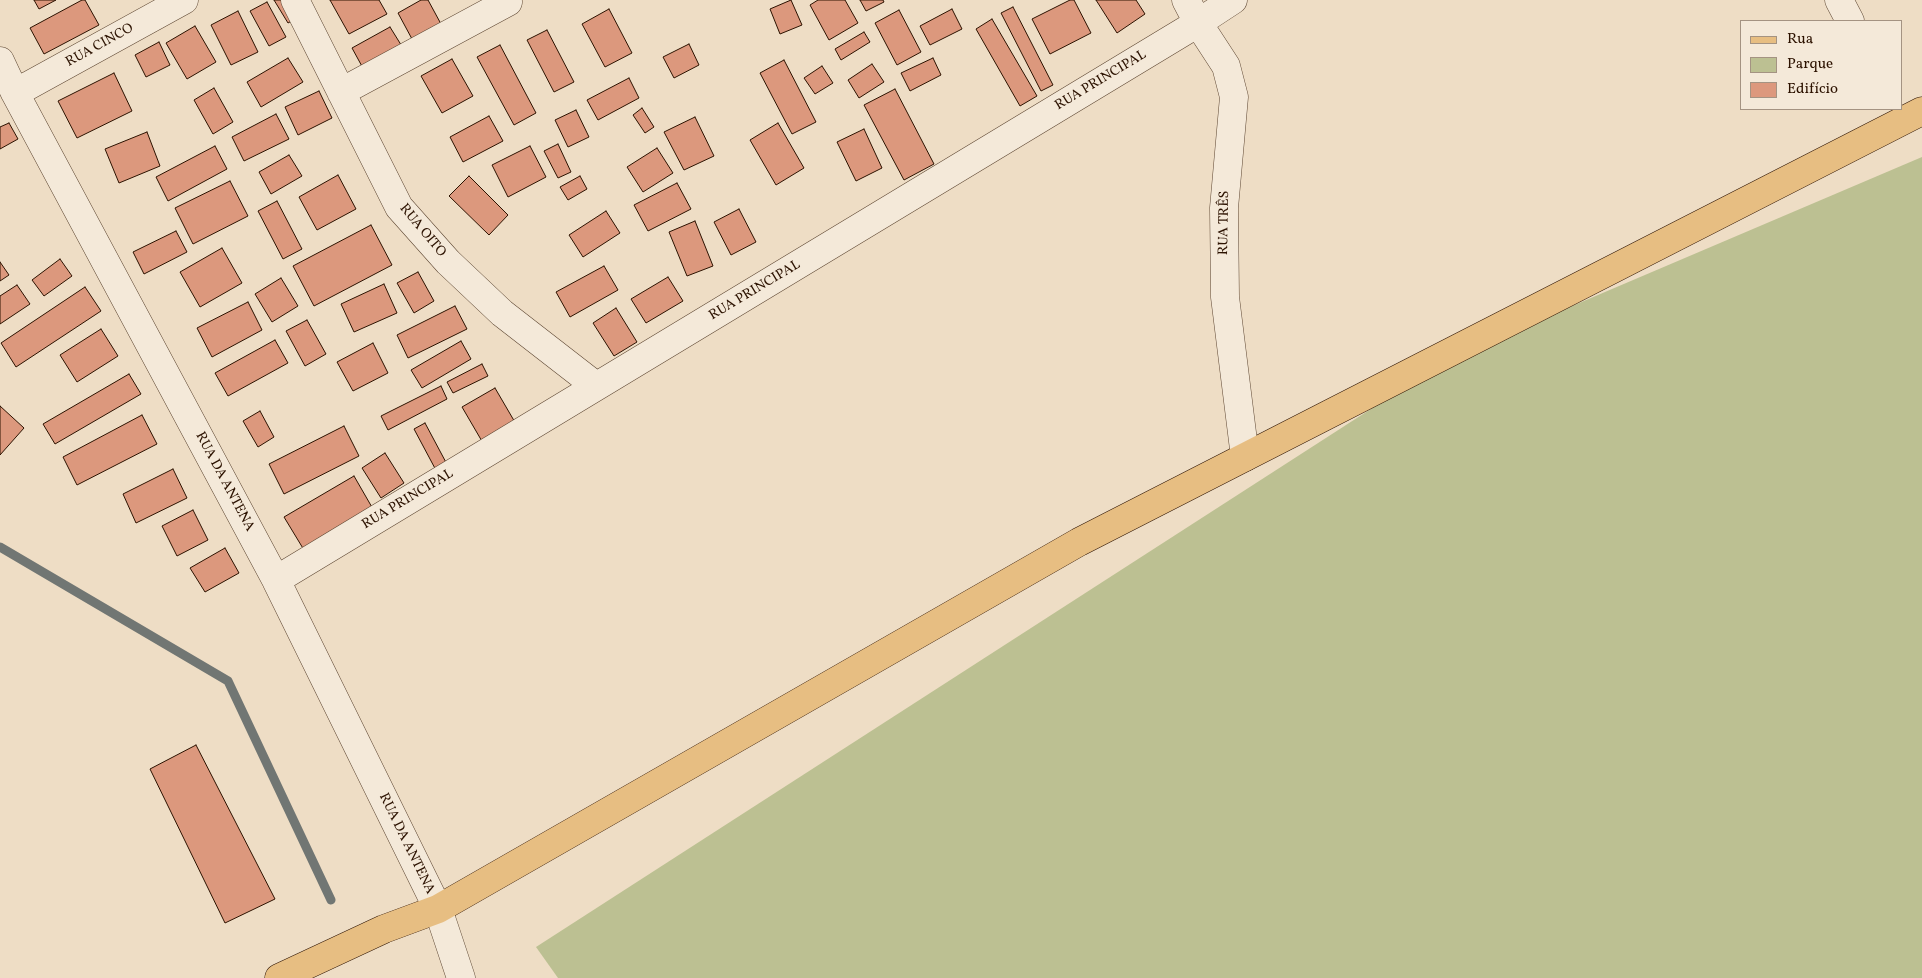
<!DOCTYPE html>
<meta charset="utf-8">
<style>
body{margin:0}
#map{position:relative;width:1922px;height:978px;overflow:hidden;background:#eeddc5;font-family:Vollkorn,serif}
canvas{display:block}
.legend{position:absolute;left:1740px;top:20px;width:162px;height:90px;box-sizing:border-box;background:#f4e9d9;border:1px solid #a49382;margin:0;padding:6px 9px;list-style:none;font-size:15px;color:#2c1200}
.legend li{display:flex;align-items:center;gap:10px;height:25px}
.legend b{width:25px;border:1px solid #a49382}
</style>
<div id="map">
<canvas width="1922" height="978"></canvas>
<ul class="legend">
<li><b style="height:6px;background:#e7be82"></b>Rua</li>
<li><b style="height:14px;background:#bcc092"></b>Parque</li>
<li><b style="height:14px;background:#dc987d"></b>Edifício</li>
</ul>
</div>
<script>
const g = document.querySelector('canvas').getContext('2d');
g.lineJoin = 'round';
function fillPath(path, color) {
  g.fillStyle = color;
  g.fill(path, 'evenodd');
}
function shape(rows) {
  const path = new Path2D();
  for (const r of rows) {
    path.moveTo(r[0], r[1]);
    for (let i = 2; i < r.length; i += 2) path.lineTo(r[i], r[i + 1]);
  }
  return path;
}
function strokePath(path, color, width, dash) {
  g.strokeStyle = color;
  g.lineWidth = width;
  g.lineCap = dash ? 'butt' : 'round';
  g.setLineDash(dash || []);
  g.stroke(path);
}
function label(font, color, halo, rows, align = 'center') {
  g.font = font + ' Vollkorn,serif';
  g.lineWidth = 4;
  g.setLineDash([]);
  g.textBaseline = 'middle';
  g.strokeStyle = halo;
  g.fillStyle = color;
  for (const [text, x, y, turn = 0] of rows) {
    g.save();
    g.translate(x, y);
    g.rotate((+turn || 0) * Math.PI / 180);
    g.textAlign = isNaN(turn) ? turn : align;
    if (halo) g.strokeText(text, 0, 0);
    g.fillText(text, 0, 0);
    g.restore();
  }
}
const green = shape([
 [1922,157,1922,978,558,978,536,947,1450,358]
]);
const stream = shape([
 [0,547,228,681,331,900]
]);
const building = shape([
 [34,0,56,0,39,9,34,0],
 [82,0,85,0,99,25,44,54,30,28,82,0],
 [274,0,289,0,299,17,288,23,274,0],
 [330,0,379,0,387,14,349,34,330,0],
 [421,0,428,0,441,24,412,39,398,13,421,0],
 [791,0,802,25,780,34,770,9,791,0],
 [818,0,845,0,858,23,829,40,810,5,818,0],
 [860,0,883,0,884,2,866,11,860,0],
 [1070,0,1074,0,1091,33,1050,54,1032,19,1070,0],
 [1096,0,1136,0,1145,14,1117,33,1096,0],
 [267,2,286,37,269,46,250,11,267,2],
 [1013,7,1053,85,1041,91,1001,13,1013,7],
 [609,9,632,53,605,67,582,24,609,9],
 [952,9,962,29,930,45,920,26,952,9],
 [899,10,921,52,897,65,875,23,899,10],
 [238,11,258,52,231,65,211,25,238,11],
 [992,19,1037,96,1020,106,976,29,992,19],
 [195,26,216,62,187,79,166,43,195,26],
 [390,27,403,48,364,70,352,48,390,27],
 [547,30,574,82,554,92,527,40,547,30],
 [864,32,870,42,841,60,835,49,864,32],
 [159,42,170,65,146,77,135,55,159,42],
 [689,44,699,65,674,78,663,57,689,44],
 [500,45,536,113,514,125,477,57,500,45],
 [288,58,303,82,261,107,247,82,288,58],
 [933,58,941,75,910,91,901,73,933,58],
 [452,59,473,96,442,113,421,76,452,59],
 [784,60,816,122,792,134,760,73,784,60],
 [872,64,884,82,859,98,848,80,872,64],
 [822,66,833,83,815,94,804,78,822,66],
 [114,73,132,111,77,138,58,101,114,73],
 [629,78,639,98,598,120,587,100,629,78],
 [214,88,233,122,213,134,194,100,214,88],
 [895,89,934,164,904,180,864,105,895,89],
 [319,91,332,118,298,135,285,107,319,91],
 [642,108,654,127,645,133,633,115,642,108],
 [576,110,589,137,568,147,555,120,576,110],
 [276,114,289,139,244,161,232,137,276,114],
 [489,116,503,141,463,162,450,137,489,116],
 [695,117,714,156,684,170,664,132,695,117],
 [9,123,18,139,0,149,0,127,9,123],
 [778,123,804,168,776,185,750,140,778,123],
 [864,129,882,168,856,181,837,142,864,129],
 [147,132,160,166,119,183,105,149,147,132],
 [558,144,571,172,558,178,544,151,558,144],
 [215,146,227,169,168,201,156,177,215,146],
 [530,146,546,177,508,197,492,165,530,146],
 [657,148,673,173,643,192,627,167,657,148],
 [289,155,302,176,271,194,259,172,289,155],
 [338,175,356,209,317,230,299,197,338,175],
 [469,176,508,215,489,235,449,196,469,176],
 [580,176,587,189,568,200,560,187,580,176],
 [230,181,248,216,193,244,175,208,230,181],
 [677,183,691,209,648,231,634,205,677,183],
 [277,201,302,249,283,259,258,211,277,201],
 [739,209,756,242,731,255,714,222,739,209],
 [606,211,620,233,583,257,569,235,606,211],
 [695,221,713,266,687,276,669,232,695,221],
 [371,225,392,265,314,306,293,266,371,225],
 [176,231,187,252,144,274,133,252,176,231],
 [222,248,242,283,200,307,180,272,222,248],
 [60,259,72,276,44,296,32,280,60,259],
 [0,262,9,275,0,281,0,262],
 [604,266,618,290,570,317,556,292,604,266],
 [418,272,434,301,414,313,397,283,418,272],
 [668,277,683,301,646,323,631,299,668,277],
 [281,278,298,306,272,322,255,294,281,278],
 [384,284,397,313,354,332,341,304,384,284],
 [17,285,30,304,0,324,0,296,17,285],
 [85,287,101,311,16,367,1,343,85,287],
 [248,302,262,330,212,357,197,328,248,302],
 [455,306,467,329,408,358,397,335,455,306],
 [616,308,637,342,614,356,593,323,616,308],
 [307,320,326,354,305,366,286,331,307,320],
 [101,329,118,356,77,382,60,355,101,329],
 [275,340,288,363,228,396,215,373,275,340],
 [461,341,471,359,422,388,411,370,461,341],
 [373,343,388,373,353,391,337,362,373,343],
 [482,364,488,376,453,393,447,382,482,364],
 [129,374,141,394,55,444,43,424,129,374],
 [441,386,447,399,388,430,381,416,441,386],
 [495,388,516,424,483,443,462,407,495,388],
 [0,406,24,428,0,455,0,406],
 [260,411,274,437,258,447,243,421,260,411],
 [142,415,157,444,77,485,63,457,142,415],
 [425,423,449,468,438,474,414,429,425,423],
 [344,426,359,456,284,494,269,464,344,426],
 [385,453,404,483,381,498,362,468,385,453],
 [173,469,187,498,136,523,123,494,173,469],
 [354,476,373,509,304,550,284,517,354,476],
 [193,510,208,540,177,556,162,526,193,510],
 [225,548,239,573,205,592,190,568,225,548],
 [196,745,275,899,225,923,150,769,196,745]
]);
const minor = shape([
 [295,0,399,207,448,262,502,313,596,386],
 [1186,0,1198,23,1226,66,1234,97,1224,208,1225,297,1245,457],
 [1839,0,1850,21],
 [0,61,15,93,276,580,438,909,461,978],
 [341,92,508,2],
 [15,93,184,0],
 [276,580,1198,23,1233,0]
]);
const major = shape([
 [279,978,384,929,438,909,1079,542,1922,111]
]);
const streetNames = [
 ["RUA CINCO",100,46,-29],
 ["RUA PRINCIPAL",1101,81,-31],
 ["RUA TRÊS",1225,223,-89],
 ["RUA OITO",422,231,50],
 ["RUA PRINCIPAL",755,291,-31],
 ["RUA DA ANTENA",224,482,62],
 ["RUA PRINCIPAL",408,500,-31],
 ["RUA DA ANTENA",406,844,64]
];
fillPath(green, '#bcc092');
strokePath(stream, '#717673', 9);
fillPath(building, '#dc987d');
strokePath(building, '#2c1200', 1);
strokePath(minor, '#5c4531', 29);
strokePath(major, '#2c1200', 29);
strokePath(minor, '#f4e9d9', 28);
strokePath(major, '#e7be82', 28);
label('14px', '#2c1200', '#f4e9d9', streetNames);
</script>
